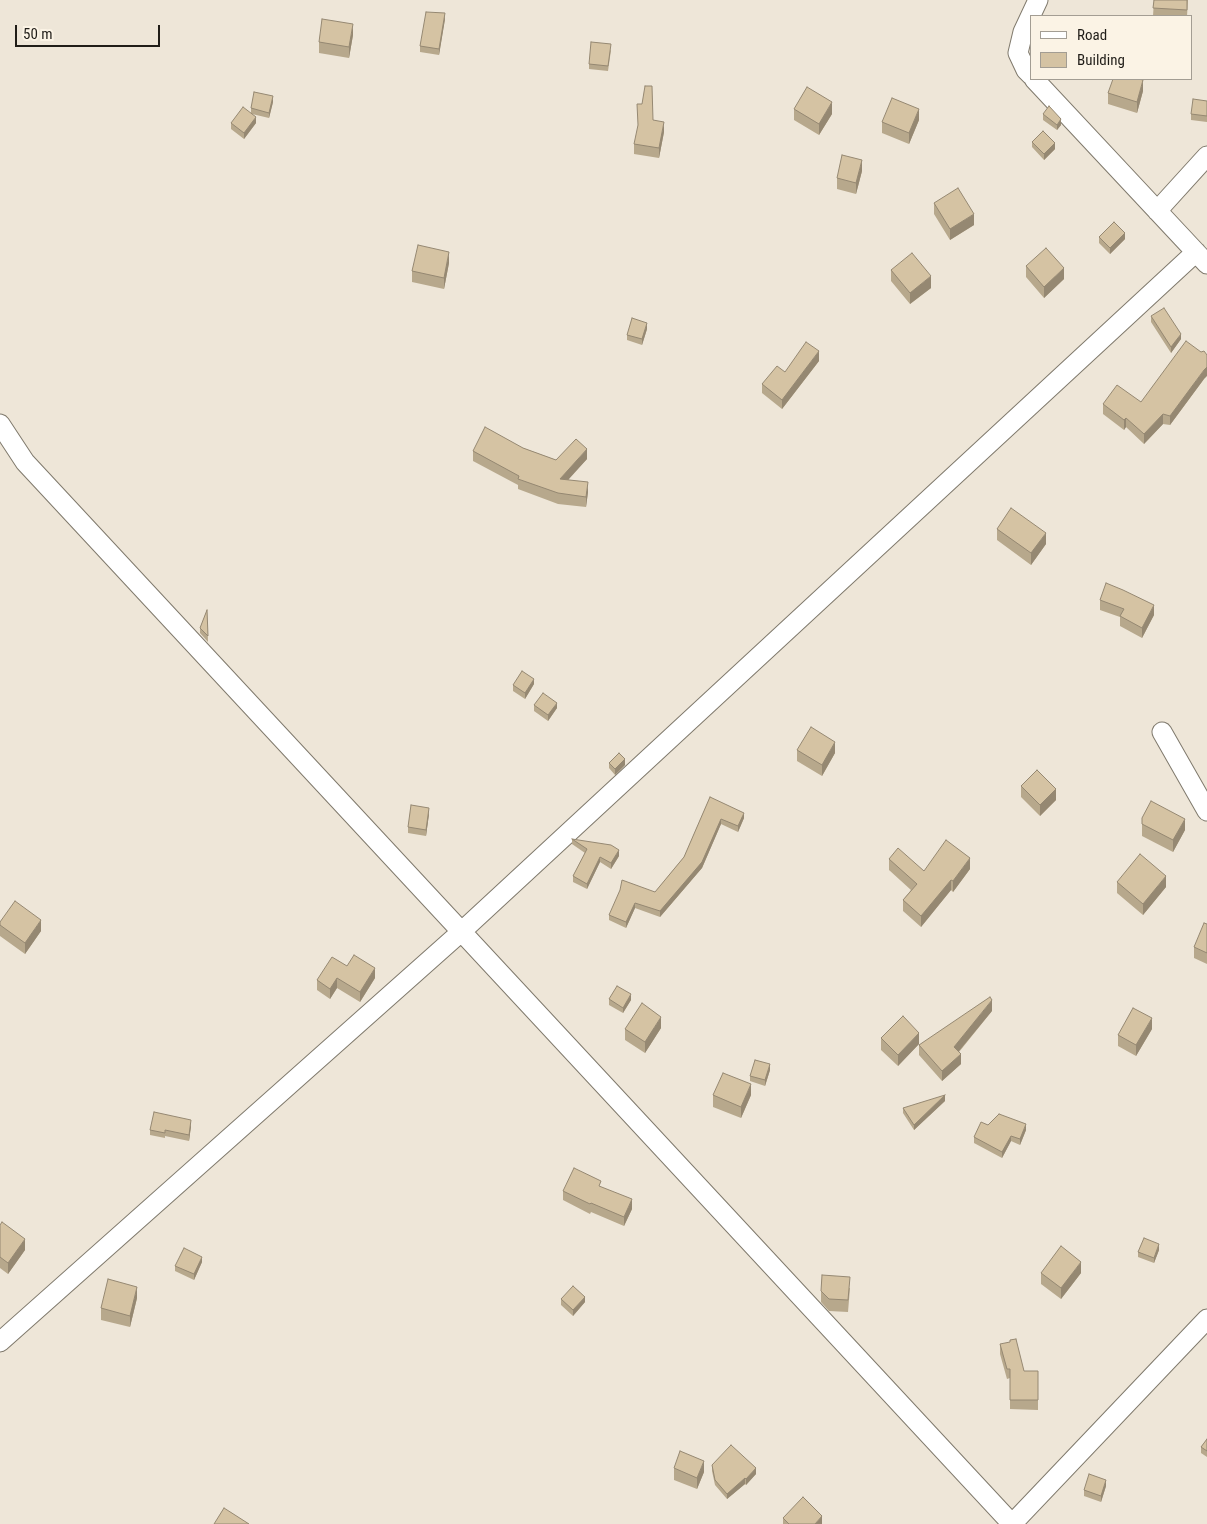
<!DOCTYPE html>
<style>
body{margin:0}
#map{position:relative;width:1207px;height:1524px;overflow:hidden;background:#eee6d8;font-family:"Roboto Condensed",sans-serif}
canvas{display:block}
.legend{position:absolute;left:1030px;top:15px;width:162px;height:65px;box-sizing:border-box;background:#fbf3e5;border:1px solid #a39d93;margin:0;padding:6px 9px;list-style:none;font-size:15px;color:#201d18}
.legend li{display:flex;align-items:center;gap:10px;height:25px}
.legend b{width:25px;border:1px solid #a39d93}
.scale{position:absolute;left:15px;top:25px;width:145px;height:22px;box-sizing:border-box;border:2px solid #201d18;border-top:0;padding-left:6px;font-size:15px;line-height:18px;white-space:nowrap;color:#201d18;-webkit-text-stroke:4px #fbf3e5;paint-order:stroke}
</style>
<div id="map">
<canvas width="1207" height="1524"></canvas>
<ul class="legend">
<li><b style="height:6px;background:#fff"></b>Road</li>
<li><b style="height:14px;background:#d5c3a3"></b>Building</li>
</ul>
<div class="scale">50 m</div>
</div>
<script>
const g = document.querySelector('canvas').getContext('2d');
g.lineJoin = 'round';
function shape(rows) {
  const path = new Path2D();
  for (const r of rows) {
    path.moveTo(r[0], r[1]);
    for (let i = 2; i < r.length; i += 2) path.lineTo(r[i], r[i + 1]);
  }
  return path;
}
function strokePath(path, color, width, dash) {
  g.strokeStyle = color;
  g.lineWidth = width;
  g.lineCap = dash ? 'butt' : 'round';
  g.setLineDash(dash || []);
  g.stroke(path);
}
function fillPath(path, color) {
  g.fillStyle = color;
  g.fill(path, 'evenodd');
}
const minor = shape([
 [1031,75,1026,70,1018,53,1023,32,1038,0],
 [1034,79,1207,264],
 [1157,211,1207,156],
 [0,424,25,462,1012,1524],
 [1162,732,1207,811],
 [0,1342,461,932,1196,252],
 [1012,1524,1207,1319]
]);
const wall = shape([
 [1154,0,1188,0,1187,16,1153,16],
 [445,19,439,55,420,52,420,46],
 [353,35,349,58,319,53,319,42],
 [611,50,608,71,589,69,589,64],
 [1143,91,1137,113,1108,104,1108,93],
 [1207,101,1207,122,1191,120,1191,114],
 [273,102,269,118,252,114,256,123,244,139,231,129,231,123,251,113,251,108],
 [794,109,832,114,819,135,794,120],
 [1043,114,1061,125,1057,130,1043,120],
 [919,120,909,144,882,133,882,122],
 [664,132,659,158,634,154,634,144],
 [1032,142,1055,149,1044,160,1032,147],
 [862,171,856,194,837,189,837,178],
 [934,203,974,225,950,240,934,214],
 [1099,237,1125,239,1110,254,1099,243],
 [449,263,444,289,412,282,412,271],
 [1026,266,1064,279,1044,298,1026,277],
 [891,270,931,288,910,304,891,281],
 [1151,316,1181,339,1171,353,1151,322],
 [647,329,642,345,627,340,627,335],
 [819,361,782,409,762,393,762,384,785,372],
 [1204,379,1170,425,1163,424,1144,444,1126,427,1124,430,1103,414,1103,404,1141,402],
 [523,448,556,460,587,459,568,479,588,492,586,507,558,504,518,489,518,485,473,461,473,451],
 [997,529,1046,544,1031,565,997,540],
 [1100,600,1154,615,1142,638,1120,626,1120,617,1100,610],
 [207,610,208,642,200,633,200,628],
 [534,684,525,699,513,691,513,685],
 [534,705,557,708,548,721,534,711],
 [797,750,835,753,822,776,797,761],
 [609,763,625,765,615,775,609,768],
 [1021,786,1056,800,1040,816,1021,797],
 [710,797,744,818,738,832,721,824,702,868,660,917,635,908,626,928,609,920,609,915,655,892,684,857],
 [429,814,426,836,408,833,408,827],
 [1142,818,1185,830,1173,852,1142,836],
 [572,839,619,856,611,869,600,862,587,889,573,882,573,876,585,853,572,844],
 [889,859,924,871,970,869,953,892,951,890,921,927,903,911,903,900,911,890,889,870],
 [1117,882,1166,887,1143,915,1117,893],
 [0,922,41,931,25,954,0,936],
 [1207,924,1207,964,1194,958,1194,947],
 [347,966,375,978,360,1002,337,988,330,999,317,990,317,980],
 [609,999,631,1000,623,1013,609,1005],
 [992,1011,959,1052,961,1064,942,1081,919,1055,919,1045],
 [661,1028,645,1053,625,1040,625,1029],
 [1152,1029,1136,1056,1118,1046,1118,1035],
 [881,1038,919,1044,898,1066,881,1050],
 [770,1070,765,1086,750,1081,750,1076],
 [713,1095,751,1095,741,1118,713,1107],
 [945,1101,914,1130,903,1113,903,1108],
 [988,1125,1026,1130,1020,1145,1011,1141,1002,1158,974,1143,974,1137],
 [191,1126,189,1141,165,1136,165,1138,150,1135,150,1130],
 [563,1191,632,1209,624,1226,591,1212,590,1214,563,1200],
 [0,1225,25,1250,8,1274,0,1268],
 [1159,1250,1154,1263,1138,1257,1138,1252],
 [202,1262,194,1280,175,1271,175,1266],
 [1041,1273,1081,1273,1061,1299,1041,1284],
 [850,1288,848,1312,829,1311,821,1302,821,1291],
 [137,1298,130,1327,101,1320,101,1308],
 [561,1299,585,1302,573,1316,561,1305],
 [1000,1344,1024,1371,1038,1371,1038,1410,1010,1409,1010,1378,1007,1379,1000,1354],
 [1207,1439,1207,1457,1201,1453,1201,1447],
 [712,1465,756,1474,746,1485,745,1484,727,1499,715,1485,712,1471],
 [674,1468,704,1472,697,1489,674,1480],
 [1106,1486,1101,1502,1084,1496,1084,1490],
 [783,1518,822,1524,783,1524]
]);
const shadedWall = shape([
 [445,13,445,19,439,55,439,49],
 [353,24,353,35,349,58,349,47],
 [1143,80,1143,91,1137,113,1137,102],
 [273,96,273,102,269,118,269,113],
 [832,102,832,114,819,135,819,124],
 [919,109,919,120,909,144,909,133],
 [256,117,256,123,244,139,244,133],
 [1061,119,1061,125,1057,130,1057,125],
 [664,122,664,132,659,158,659,148],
 [1055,143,1055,149,1044,160,1044,154],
 [862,160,862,171,856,194,856,183],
 [974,214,974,225,950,240,950,229],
 [1125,233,1125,239,1110,254,1110,248],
 [449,252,449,263,444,289,444,278],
 [1064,268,1064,279,1044,298,1044,287],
 [931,276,931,288,910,304,910,293],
 [647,323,647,329,642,345,642,339],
 [1181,334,1181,339,1171,353,1171,347],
 [819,351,819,361,782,409,782,400],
 [1207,367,1207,376,1204,379,1170,425,1170,416,1204,370],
 [1163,414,1163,424,1144,444,1144,434],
 [1126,418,1126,427,1124,430,1124,420],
 [587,449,587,459,560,489,560,479],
 [588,482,588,492,586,507,586,497],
 [1046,533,1046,544,1031,565,1031,553],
 [1154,605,1154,615,1142,638,1142,628],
 [534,679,534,684,525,699,525,693],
 [557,703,557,708,548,721,548,715],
 [835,742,835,753,822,776,822,765],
 [625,759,625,765,615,775,615,769],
 [1056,789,1056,800,1040,816,1040,805],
 [429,808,429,814,426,836,426,830],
 [744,813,744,818,738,832,738,826],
 [721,819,721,824,702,868,660,917,660,911],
 [1185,819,1185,830,1173,852,1173,840],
 [619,850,619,856,611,869,611,863],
 [600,857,600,862,587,889,587,884],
 [970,858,970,869,953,892,953,881],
 [1166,876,1166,887,1143,915,1143,904],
 [951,880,951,890,921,927,921,916],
 [635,903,635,908,626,928,626,922],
 [41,920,41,931,25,954,25,943],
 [375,968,375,978,360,1002,360,992],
 [337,978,337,988,330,999,330,989],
 [631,994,631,1000,623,1013,623,1008],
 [992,1000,992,1011,954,1057,954,1047],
 [661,1017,661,1028,645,1053,645,1042],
 [1152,1018,1152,1029,1136,1056,1136,1045],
 [919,1033,919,1044,898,1066,898,1055],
 [961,1054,961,1064,942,1081,942,1071],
 [770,1064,770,1070,765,1086,765,1080],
 [751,1084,751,1095,741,1118,741,1107],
 [945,1095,945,1101,914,1130,914,1125],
 [191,1120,191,1126,189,1141,189,1135],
 [1026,1124,1026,1130,1020,1145,1020,1139],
 [1011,1136,1011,1141,1002,1158,1002,1152],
 [632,1199,632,1209,624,1226,624,1217],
 [25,1239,25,1250,8,1274,8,1263],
 [1159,1244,1159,1250,1154,1263,1154,1258],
 [202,1257,202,1262,194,1280,194,1274],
 [1081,1262,1081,1273,1061,1299,1061,1288],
 [137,1287,137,1298,130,1327,130,1316],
 [585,1297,585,1302,573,1316,573,1310],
 [704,1461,704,1472,697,1489,697,1478],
 [756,1468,756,1474,746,1485,746,1479],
 [745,1478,745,1484,727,1499,727,1494],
 [1106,1480,1106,1486,1101,1502,1101,1496],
 [822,1516,822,1524,815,1524]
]);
const building = shape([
 [1154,0,1187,0,1187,10,1153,8,1154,0],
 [426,12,445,13,439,49,420,46,426,12],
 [322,19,353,24,349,47,319,42,322,19],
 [591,42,611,44,608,66,589,64,591,42],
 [1113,79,1139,79,1143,80,1137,102,1108,93,1113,79],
 [645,86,652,86,653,120,664,122,659,148,634,144,638,125,637,104,642,104,645,86],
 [807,87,832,102,819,124,794,109,807,87],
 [254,92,273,96,269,113,251,108,254,92],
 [892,98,919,109,909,133,882,122,892,98],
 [1193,99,1207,101,1207,116,1191,114,1193,99],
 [1049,106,1061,119,1057,125,1043,114,1049,106],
 [243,107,256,117,244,133,231,123,243,107],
 [1043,131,1055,143,1044,154,1032,142,1043,131],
 [842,155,862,160,856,183,837,178,842,155],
 [958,188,974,214,950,229,934,203,958,188],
 [1114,222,1125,233,1110,248,1099,237,1114,222],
 [418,245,449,252,444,278,412,271,418,245],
 [1046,248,1064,268,1044,287,1026,266,1046,248],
 [912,253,931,276,910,293,891,270,912,253],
 [1164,308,1181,334,1171,347,1151,316,1164,308],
 [632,318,647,323,642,339,627,335,632,318],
 [1186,341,1201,352,1204,351,1207,355,1207,367,1204,370,1170,416,1163,414,1144,434,1126,418,1124,420,1103,404,1117,385,1141,402,1186,341],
 [806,342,819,351,782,400,762,384,777,366,785,372,806,342],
 [485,427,523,448,556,460,576,439,587,449,560,479,588,482,586,497,558,493,518,479,519,476,473,451,485,427],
 [1011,508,1046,533,1031,553,997,529,1011,508],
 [1106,583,1123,590,1154,605,1142,628,1120,616,1124,609,1100,600,1106,583],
 [207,610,208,636,200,628,207,610],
 [522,671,534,679,525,693,513,685,522,671],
 [543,693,557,703,548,715,534,705,543,693],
 [811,727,835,742,822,765,797,750,811,727],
 [619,753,625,759,615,769,609,763,619,753],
 [1037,770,1056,789,1040,805,1021,786,1037,770],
 [710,797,744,813,738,826,721,819,702,862,660,911,635,903,626,922,609,915,620,890,622,880,655,892,684,857,710,797],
 [1151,801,1185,819,1173,840,1142,824,1142,818,1151,801],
 [411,805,429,808,426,830,408,827,411,805],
 [572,839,611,845,619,850,611,863,600,857,587,884,573,876,587,849,572,839],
 [946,840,970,858,953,881,951,880,921,916,903,900,917,884,889,859,898,848,924,871,946,840],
 [1140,854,1166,876,1143,904,1117,882,1140,854],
 [15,901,41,920,25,943,0,925,0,922,15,901],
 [1204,923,1207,924,1207,953,1194,947,1204,923],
 [354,955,375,968,360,992,337,978,330,989,317,980,332,957,347,966,354,955],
 [617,986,631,994,623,1008,609,999,617,986],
 [990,997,992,1000,954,1047,961,1054,942,1071,919,1045,990,997],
 [642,1003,661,1017,645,1042,625,1029,642,1003],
 [1133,1008,1152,1018,1136,1045,1118,1035,1133,1008],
 [903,1016,919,1033,898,1055,881,1038,903,1016],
 [755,1060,770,1064,765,1080,750,1076,755,1060],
 [723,1073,751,1084,741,1107,713,1095,723,1073],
 [945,1095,914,1125,903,1108,945,1095],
 [154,1112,191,1120,189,1135,165,1130,165,1133,150,1130,154,1112],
 [999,1114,1026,1124,1020,1139,1011,1136,1002,1152,974,1137,981,1122,988,1125,999,1114],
 [574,1168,601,1181,599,1186,632,1199,624,1217,591,1203,590,1204,563,1191,574,1168],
 [2,1222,25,1239,8,1263,0,1257,0,1225,2,1222],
 [1144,1238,1159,1244,1154,1258,1138,1252,1144,1238],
 [1061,1246,1081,1262,1061,1288,1041,1273,1061,1246],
 [184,1248,202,1257,194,1274,175,1266,184,1248],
 [822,1275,850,1277,848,1300,829,1299,821,1291,822,1275],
 [108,1279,137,1287,130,1316,101,1308,108,1279],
 [573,1286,585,1297,573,1310,561,1299,573,1286],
 [1016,1339,1024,1371,1038,1371,1038,1400,1010,1400,1010,1369,1007,1369,1000,1344,1010,1342,1010,1340,1016,1339],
 [1207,1439,1207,1451,1201,1447,1207,1439],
 [731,1445,756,1468,746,1479,745,1478,727,1494,715,1480,712,1465,731,1445],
 [680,1451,704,1461,697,1478,674,1468,680,1451],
 [1089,1474,1106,1480,1101,1496,1084,1490,1089,1474],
 [803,1497,822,1516,815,1524,789,1524,783,1518,803,1497],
 [224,1508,249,1524,214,1524,224,1508]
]);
strokePath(minor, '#7f796c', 21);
strokePath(minor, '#fff', 19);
fillPath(wall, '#b7a88c');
fillPath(shadedWall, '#958872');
fillPath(building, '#d5c3a3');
strokePath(building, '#958872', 1);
</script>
